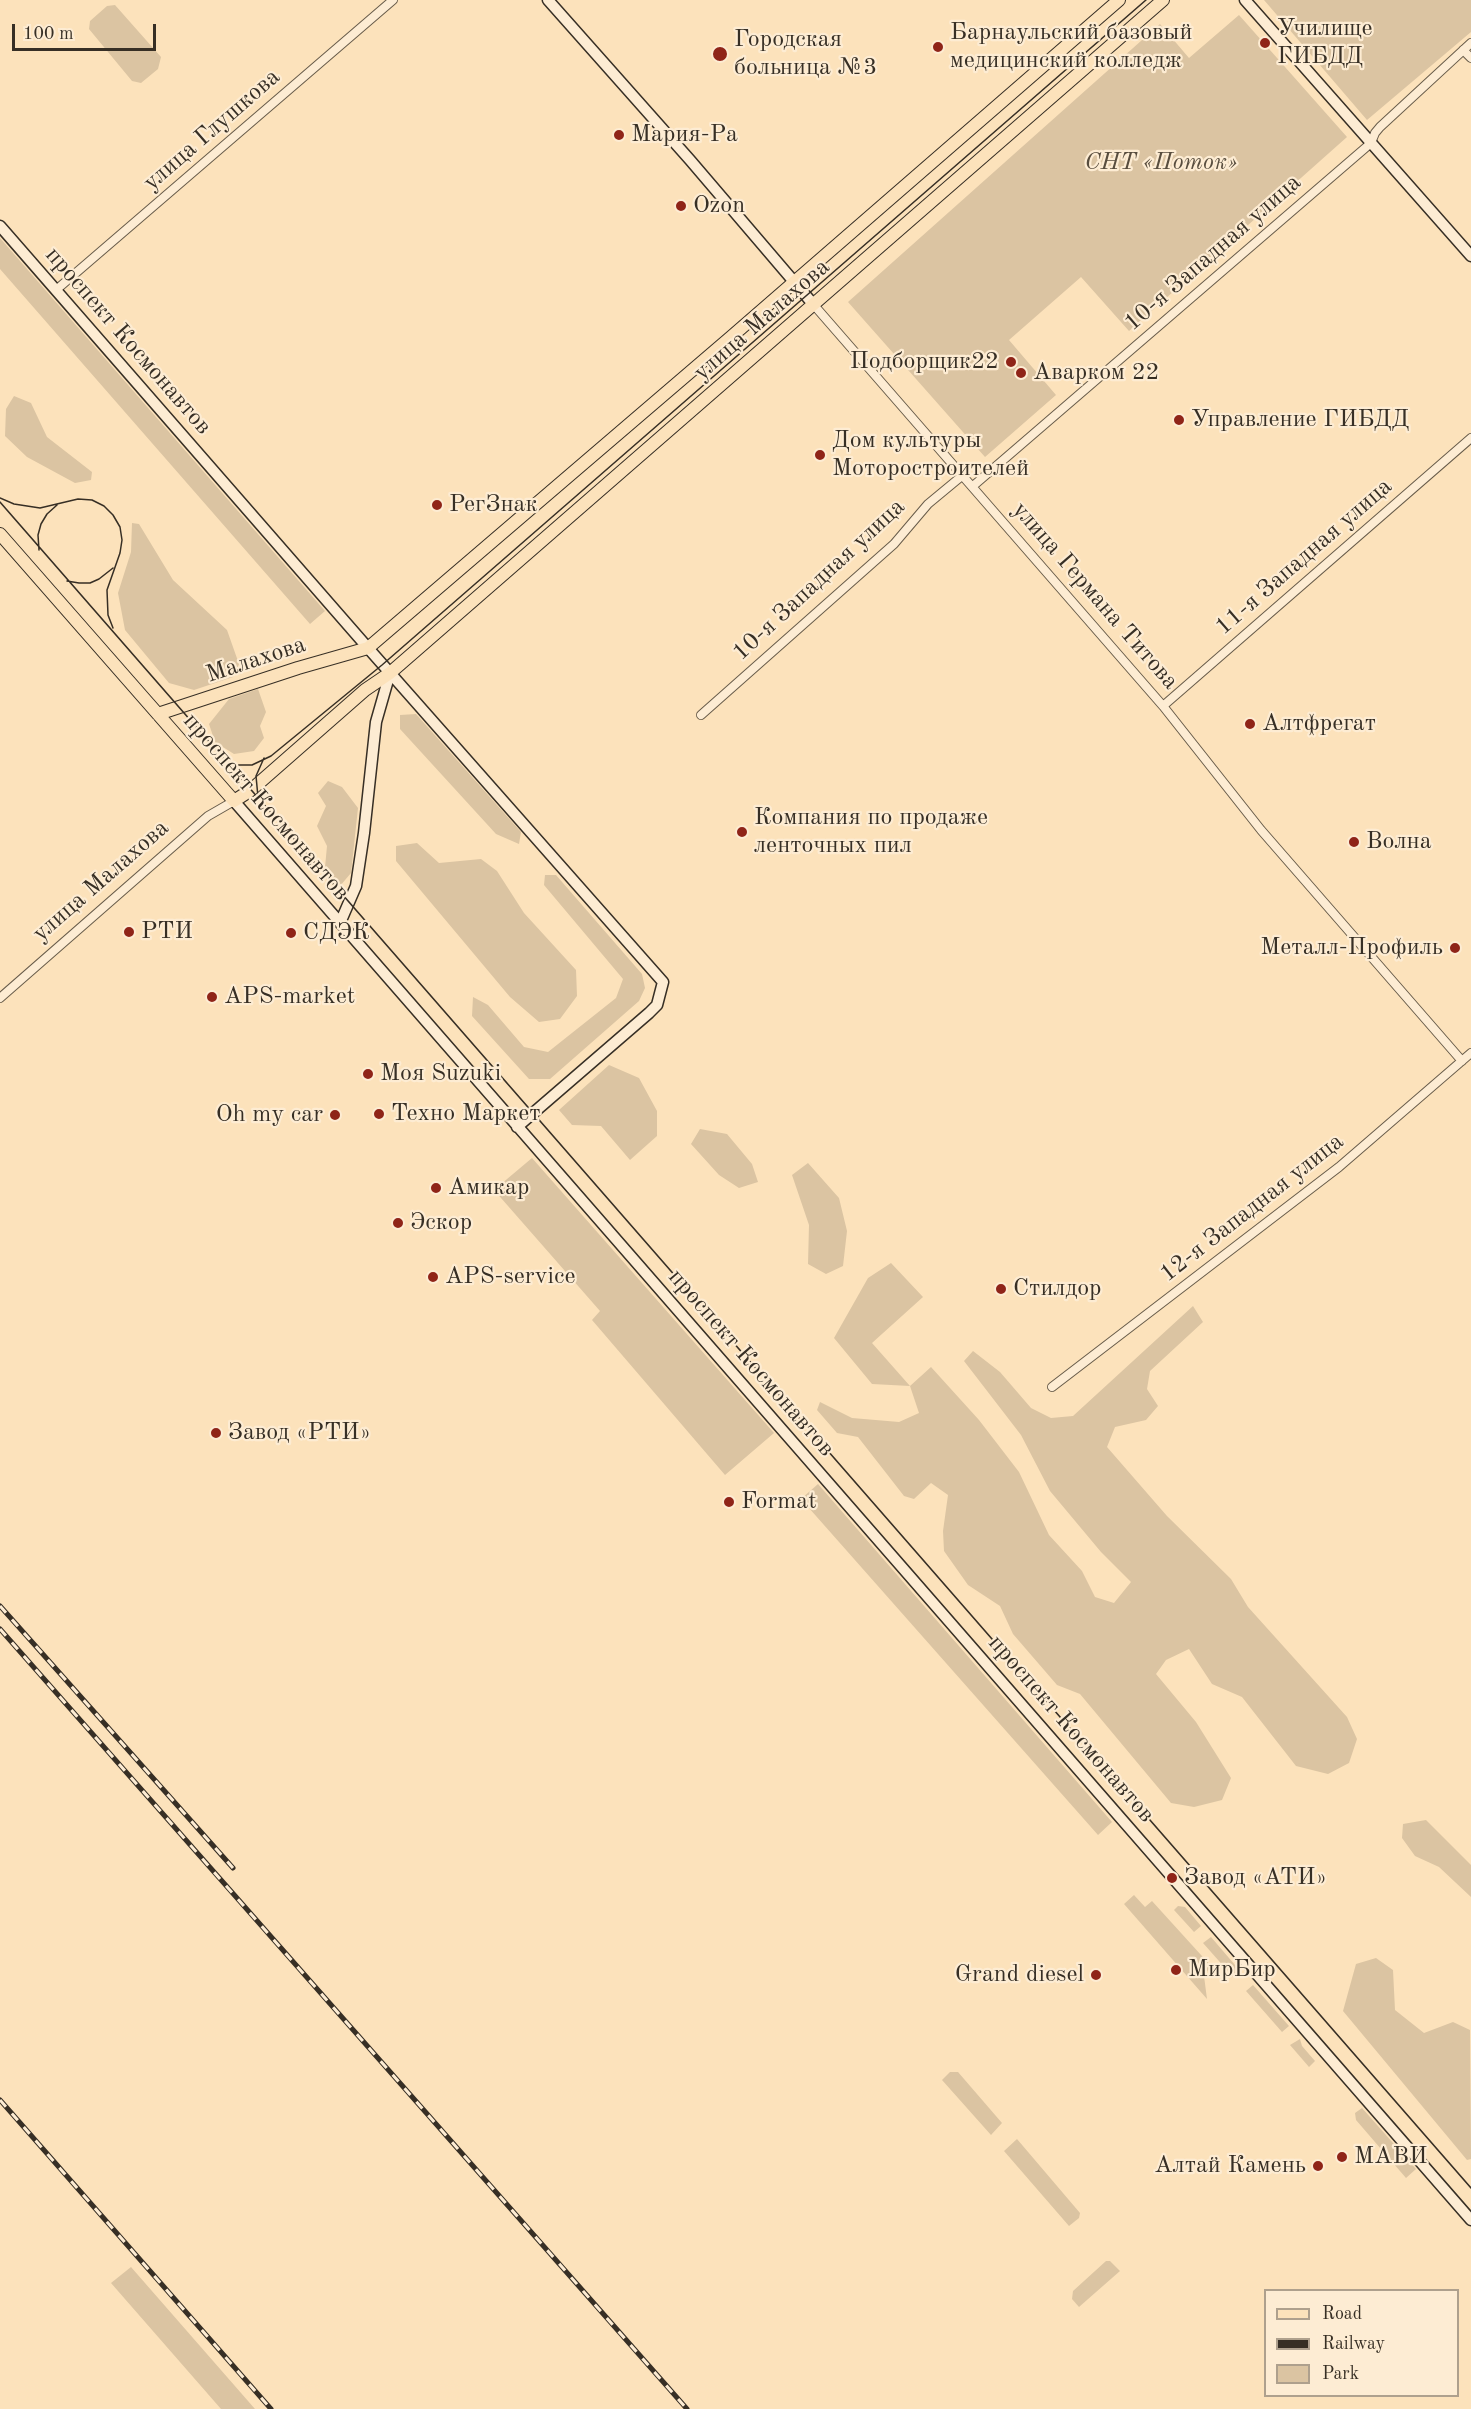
<!DOCTYPE html>
<meta charset="utf-8">
<style>
body{margin:0}
#map{position:relative;width:1471px;height:2409px;overflow:hidden;background:#fce2bb;font-family:"Old Standard TT",serif}
canvas{display:block}
.legend{position:absolute;left:1264px;top:2289px;width:195px;height:108px;box-sizing:border-box;background:#fdecd3;border:2px solid #aea08d;margin:0;padding:8px 10px;list-style:none;font-size:18px;color:#372f25}
.legend li{display:flex;align-items:center;gap:12px;height:30px}
.legend b{width:30px;border:2px solid #aea08d}
.scale{position:absolute;left:12px;top:24px;width:144px;height:27px;box-sizing:border-box;border:3px solid #372f25;border-top:0;padding-left:8px;font-size:18px;line-height:21px;white-space:nowrap;color:#372f25;-webkit-text-stroke:4px #fdecd3;paint-order:stroke}
</style>
<div id="map">
<canvas width="1471" height="2409"></canvas>
<ul class="legend">
<li><b style="height:8px;background:#fce2bb"></b>Road</li>
<li><b style="height:8px;background:#372f25"></b>Railway</li>
<li><b style="height:16px;background:#dbc4a2"></b>Park</li>
</ul>
<div class="scale">100 m</div>
</div>
<script>
const g = document.querySelector('canvas').getContext('2d');
g.lineJoin = 'round';
function fillPath(path, color) {
  g.fillStyle = color;
  g.fill(path, 'evenodd');
}
function shape(rows) {
  const path = new Path2D();
  for (const r of rows) {
    path.moveTo(r[0], r[1]);
    for (let i = 2; i < r.length; i += 2) path.lineTo(r[i], r[i + 1]);
  }
  return path;
}
function strokePath(path, color, width, dash) {
  g.strokeStyle = color;
  g.lineWidth = width;
  g.lineCap = dash ? 'butt' : 'round';
  g.setLineDash(dash || []);
  g.stroke(path);
}
function label(font, color, halo, rows, align = 'center') {
  g.font = font + ' "Old Standard TT",serif';
  g.lineWidth = 4.5;
  g.setLineDash([]);
  g.textBaseline = 'middle';
  g.strokeStyle = halo;
  g.fillStyle = color;
  for (const [text, x, y, turn = 0] of rows) {
    g.save();
    g.translate(x, y);
    g.rotate((+turn || 0) * Math.PI / 180);
    g.textAlign = isNaN(turn) ? turn : align;
    if (halo) g.strokeText(text, 0, 0);
    g.fillText(text, 0, 0);
    g.restore();
  }
}
const green = shape([
 [1264,0,1471,0,1471,32,1367,120],
 [115,5,161,57,158,69,141,83,132,81,89,29,90,21,107,6],
 [1239,15,1347,137,1129,331,1081,277,1009,340,1056,395,985,457,848,302,1160,24,1189,58],
 [0,238,325,611,310,624,0,269],
 [14,396,31,403,47,437,92,472,91,480,75,483,27,457,5,436,6,409],
 [132,523,139,524,173,580,227,630,239,664,233,677,194,690,169,683,125,630,118,593,131,552],
 [258,689,266,712,260,726,264,738,254,751,234,754,215,742,209,724,229,699],
 [416,714,521,832,519,844,496,834,400,729,400,715],
 [328,781,342,787,358,808,351,873,340,886,324,878,327,846,317,826,326,806,318,793],
 [417,843,439,863,481,859,497,871,524,913,576,970,577,996,560,1019,539,1022,510,997,396,861,396,846],
 [545,875,556,875,642,974,645,988,639,1001,550,1079,529,1079,472,1016,473,997,488,1005,524,1047,548,1052,616,998,623,979,544,885],
 [609,1065,639,1078,657,1111,657,1136,630,1160,601,1126,572,1125,559,1110],
 [700,1129,727,1134,752,1164,758,1182,739,1188,719,1175,691,1144],
 [532,1158,774,1433,725,1475,592,1320,600,1311,494,1190],
 [808,1163,839,1198,847,1231,843,1266,826,1274,808,1264,809,1225,792,1175],
 [891,1263,923,1297,872,1343,910,1386,931,1367,979,1420,1019,1472,1049,1535,1082,1571,1095,1597,1114,1603,1131,1582,1101,1552,1050,1491,1021,1435,964,1361,973,1351,1000,1372,1031,1408,1051,1418,1073,1416,1193,1306,1203,1322,1150,1371,1147,1389,1158,1406,1146,1420,1115,1427,1107,1447,1167,1516,1231,1579,1248,1607,1347,1717,1357,1739,1349,1763,1328,1774,1296,1766,1242,1697,1212,1684,1189,1649,1166,1660,1156,1674,1196,1722,1231,1778,1222,1800,1194,1807,1171,1803,1080,1694,1057,1685,1013,1634,1000,1606,968,1585,944,1551,943,1531,948,1495,931,1483,914,1499,904,1496,858,1437,837,1433,817,1410,820,1402,852,1418,899,1422,919,1413,910,1386,872,1384,834,1338,868,1278],
 [818,1484,1112,1822,1098,1835,801,1499],
 [1426,1820,1471,1865,1471,1897,1439,1867,1415,1856,1402,1838,1403,1824],
 [1134,1895,1145,1907,1152,1901,1211,1966,1204,1976,1207,1999,1124,1904],
 [1178,1906,1185,1907,1201,1926,1194,1932,1174,1910],
 [1211,1937,1241,1972,1234,1978,1203,1943],
 [1376,1958,1393,1970,1395,2010,1424,2033,1453,2022,1470,2030,1471,2159,1467,2160,1343,2011,1356,1964],
 [1253,1985,1289,2026,1282,2032,1246,1991],
 [1300,2039,1302,2046,1315,2061,1309,2067,1290,2045],
 [950,2072,958,2072,1002,2123,991,2135,942,2080],
 [1362,2108,1416,2169,1406,2178,1356,2120,1355,2113],
 [1017,2139,1080,2213,1079,2218,1069,2226,1004,2151],
 [1106,2261,1110,2261,1120,2271,1079,2307,1072,2299,1073,2291],
 [131,2267,255,2409,221,2409,111,2283]
]);
const street = shape([
 [1463,50,1471,58],
 [56,290,393,0],
 [813,304,1163,706,1261,830,1462,1061],
 [973,486,1371,143,1375,133,1380,127,1471,43],
 [1163,706,1471,438],
 [701,715,894,544,928,504,963,475],
 [0,998,208,816,234,801],
 [1052,1387,1339,1167,1471,1053]
]);
const secondary = shape([
 [548,0,690,160,813,304],
 [1245,0,1471,256],
 [0,226,368,648,663,982,657,1005,649,1013,517,1127],
 [234,801,1471,2220],
 [340,923,356,886,364,833,376,722,390,673]
]);
const primary = shape([
 [0,534,234,801,251,790,365,690,390,673,1163,0],
 [158,714,298,668,368,648,731,337,1119,0]
]);
const tram = shape([
 [0,498,14,504,40,508,78,499,92,500,104,506,113,515,120,527,122,540,120,553,107,590,108,615,113,628],
 [0,502,1471,2188],
 [39,550,38,535,41,524,47,514,57,505],
 [67,581,79,583,90,583,99,579,113,568],
 [227,762,236,765,252,765,271,756,382,665,1146,0],
 [258,797,256,776,264,758]
]);
const rail = shape([
 [0,1606,233,1868],
 [0,1629,687,2409],
 [0,2100,271,2409]
]);
const markers = [
 [1265,43,6,"#8f2418"],
 [938,47,6,"#8f2418"],
 [720,54,8,"#8f2418"],
 [619,135,6,"#8f2418"],
 [681,206,6,"#8f2418"],
 [1011,362,6,"#8f2418"],
 [1021,373,6,"#8f2418"],
 [1179,420,6,"#8f2418"],
 [820,455,6,"#8f2418"],
 [437,505,6,"#8f2418"],
 [1250,724,6,"#8f2418"],
 [742,832,6,"#8f2418"],
 [1354,842,6,"#8f2418"],
 [129,932,6,"#8f2418"],
 [291,933,6,"#8f2418"],
 [1455,948,6,"#8f2418"],
 [212,997,6,"#8f2418"],
 [368,1074,6,"#8f2418"],
 [379,1114,6,"#8f2418"],
 [335,1115,6,"#8f2418"],
 [436,1188,6,"#8f2418"],
 [398,1223,6,"#8f2418"],
 [433,1277,6,"#8f2418"],
 [1001,1289,6,"#8f2418"],
 [216,1433,6,"#8f2418"],
 [729,1502,6,"#8f2418"],
 [1172,1878,6,"#8f2418"],
 [1176,1970,6,"#8f2418"],
 [1096,1975,6,"#8f2418"],
 [1342,2157,6,"#8f2418"],
 [1318,2166,6,"#8f2418"]
];
const poiNames = [
 ["Училище",1277,29],
 ["ГИБДД",1277,57],
 ["Барнаульский базовый",950,33],
 ["медицинский колледж",950,61],
 ["Городская",734,40],
 ["больница №3",734,68],
 ["Мария-Ра",631,135],
 ["Ozon",693,206],
 ["Подборщик22",999,362,"right"],
 ["Аварком 22",1033,373],
 ["Управление ГИБДД",1191,420],
 ["Дом культуры",832,441],
 ["Моторостроителей",832,469],
 ["РегЗнак",449,505],
 ["Алтфрегат",1262,724],
 ["Компания по продаже",754,818],
 ["ленточных пил",754,846],
 ["Волна",1366,842],
 ["РТИ",141,932],
 ["СДЭК",303,933],
 ["Металл-Профиль",1443,948,"right"],
 ["АPS-market",224,997],
 ["Моя Suzuki",380,1074],
 ["Техно Маркет",391,1114],
 ["Oh my car",323,1115,"right"],
 ["Амикар",448,1188],
 ["Эскор",410,1223],
 ["APS-service",445,1277],
 ["Стилдор",1013,1289],
 ["Завод «РТИ»",228,1433],
 ["Format",741,1502],
 ["Завод «АТИ»",1184,1878],
 ["МирБир",1188,1970],
 ["Grand diesel",1084,1975,"right"],
 ["МАВИ",1354,2157],
 ["Алтай Камень",1306,2166,"right"]
];
const streetNames = [
 ["улица Глушкова",212,130,-41],
 ["10-я Западная улица",1213,253,-41],
 ["улица Малахова",762,320,-41],
 ["проспект Космонавтов",128,341,49],
 ["11-я Западная улица",1304,557,-41],
 ["10-я Западная улица",819,580,-43],
 ["улица Германа Титова",1095,596,49],
 ["Малахова",256,660,-18],
 ["проспект Космонавтов",266,807,49],
 ["улица Малахова",101,881,-41],
 ["12-я Западная улица",1252,1208,-38],
 ["проспект Космонавтов",751,1363,49],
 ["проспект Космонавтов",1071,1729,49]
];
const parkNames = [
 ["СНТ «Поток»",1161,163]
];
fillPath(green, '#dbc4a2');
strokePath(street, '#685c4a', 10);
strokePath(secondary, '#372f25', 13);
strokePath(primary, '#372f25', 14);
strokePath(street, '#fdecd3', 8);
strokePath(secondary, '#fdecd3', 10);
strokePath(primary, '#fce2bb', 12);
strokePath(tram, '#372f25', 1.5);
strokePath(rail, '#372f25', 5);
strokePath(rail, '#fdecd3', 3, [9]);
for (const [x, y, r, color] of markers) {
  const dot = new Path2D();
  dot.arc(x, y, r, 0, 2 * Math.PI);
  g.fillStyle = color;
  g.fill(dot);
  strokePath(dot, '#fdecd3', 2);
}
label('24px', '#372f25', '#fdecd3', poiNames, 'left');
label('24px', '#372f25', '#fdecd3', streetNames);
label('italic 24px', '#584d3e', '#fdecd3', parkNames);
</script>
